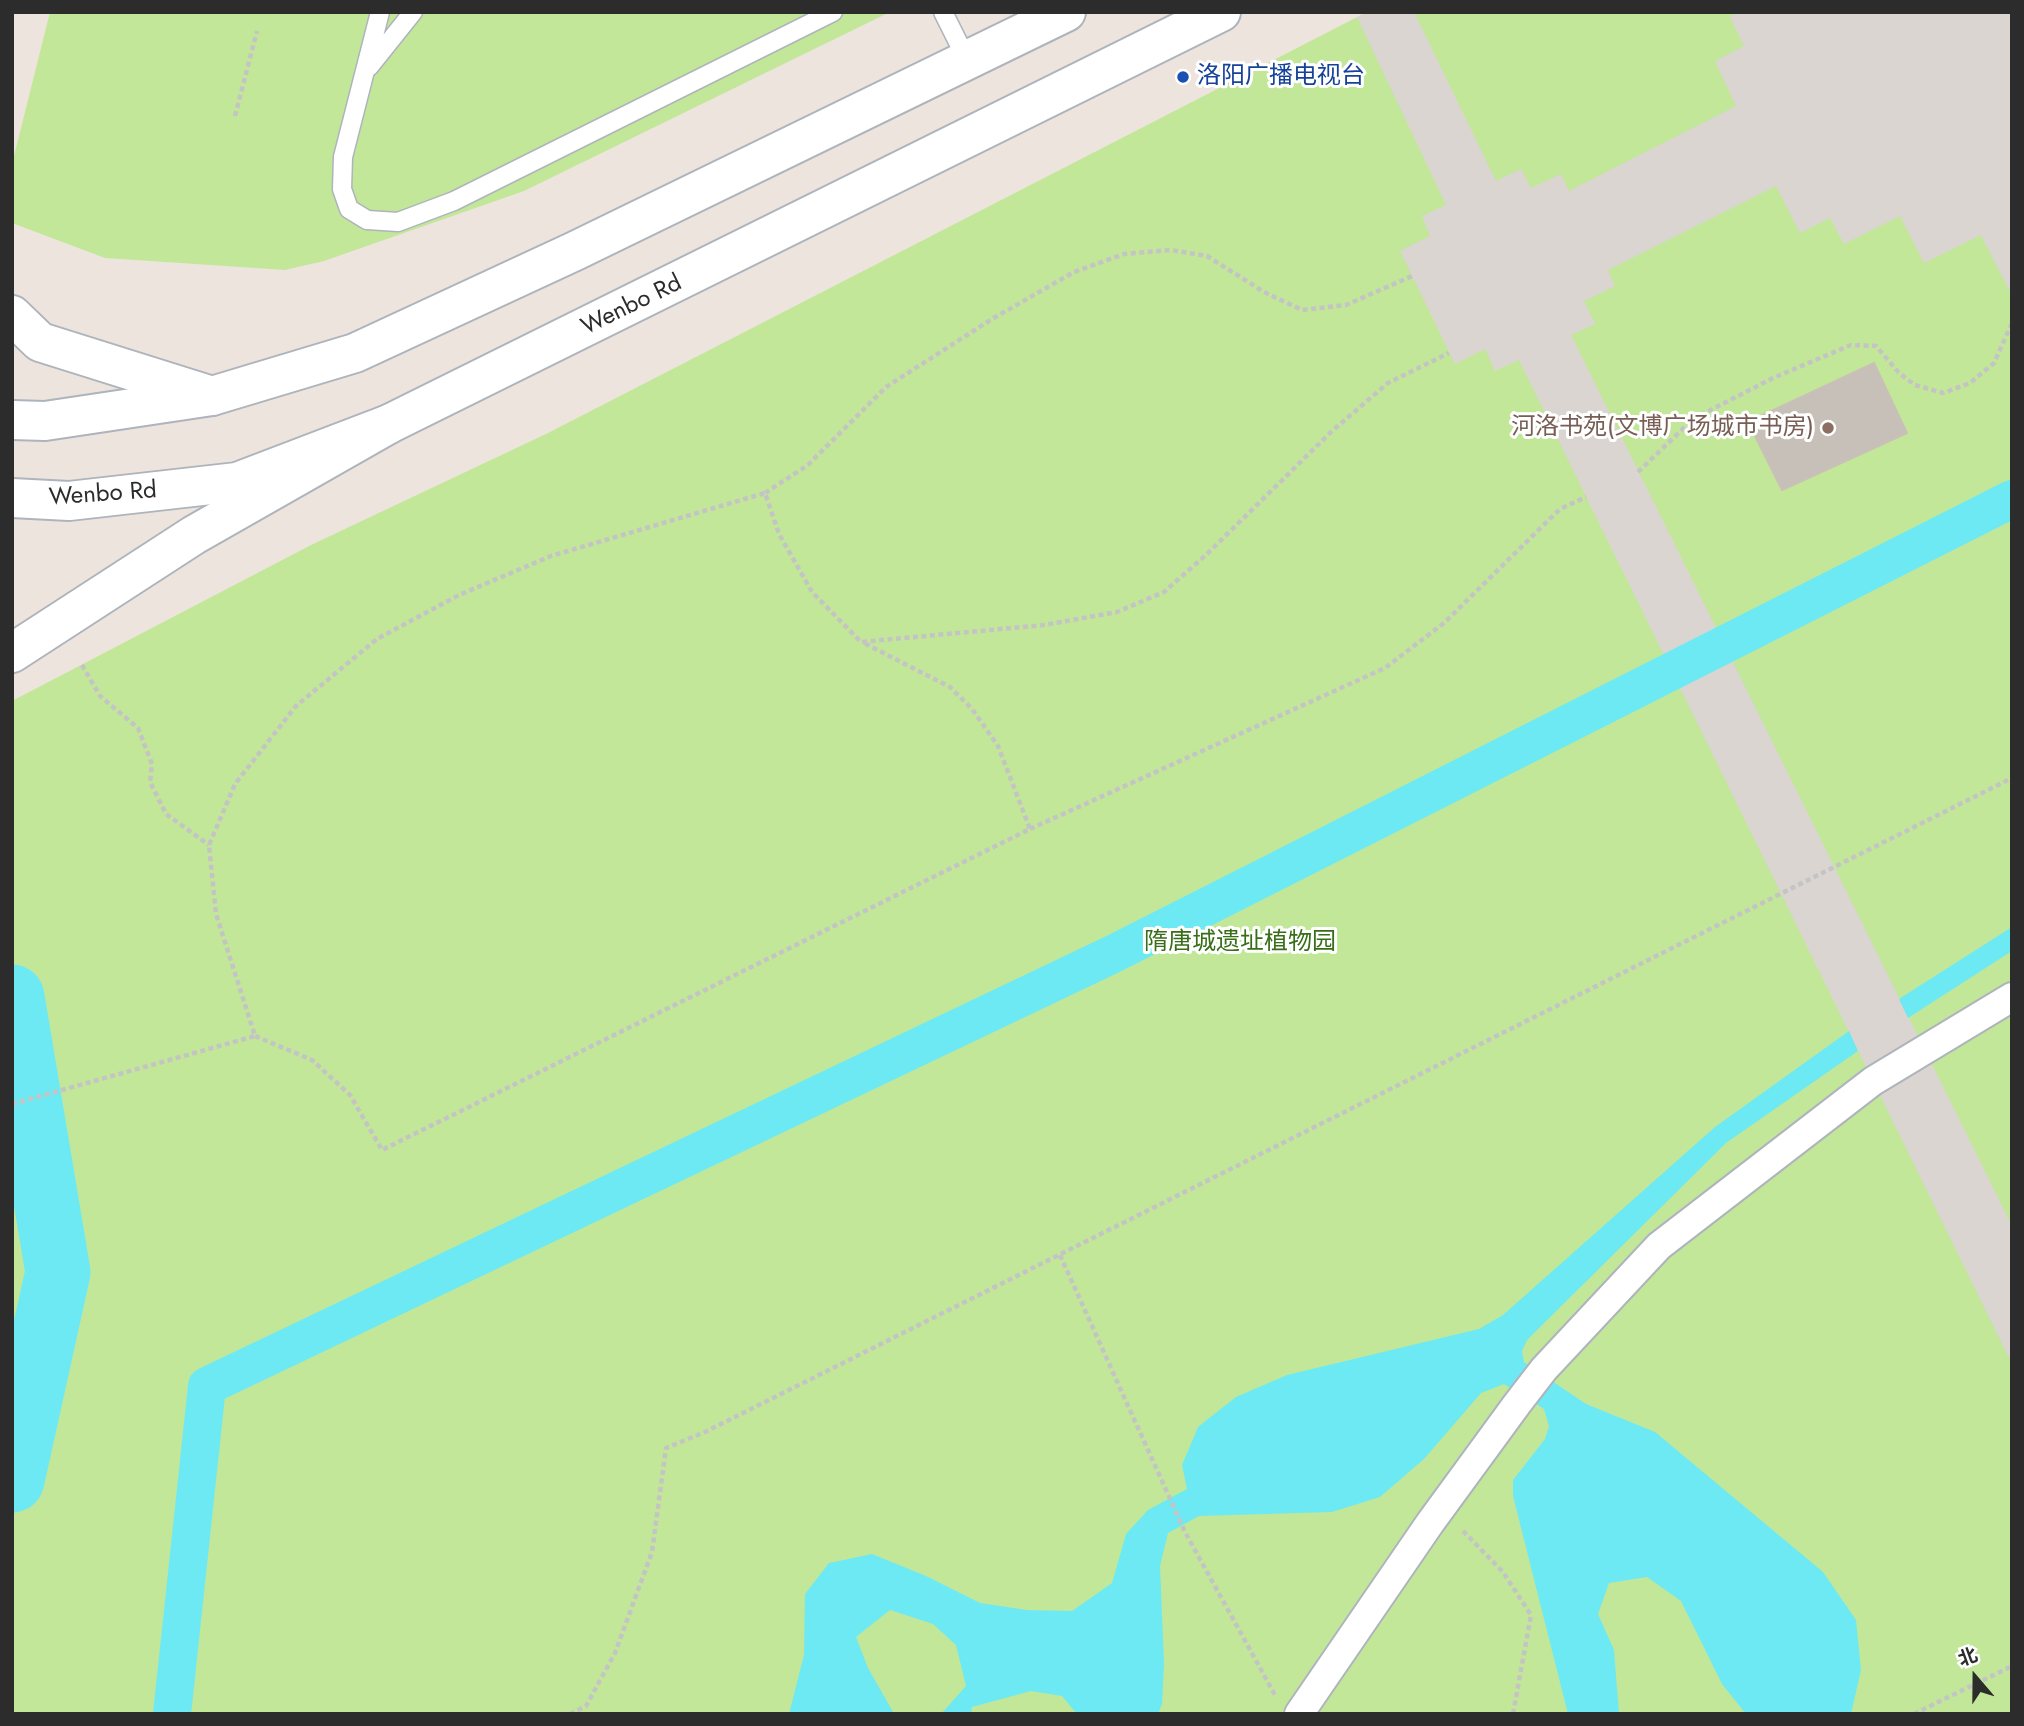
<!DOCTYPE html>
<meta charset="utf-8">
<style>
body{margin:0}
#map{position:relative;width:2024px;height:1726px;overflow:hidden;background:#eee4de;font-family:Jost,"Noto Sans SC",sans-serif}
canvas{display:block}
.frame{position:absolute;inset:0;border:14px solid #2c2c2c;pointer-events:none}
.north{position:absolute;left:1940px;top:1642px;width:70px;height:70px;-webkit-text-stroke:5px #fff;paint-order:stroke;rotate:340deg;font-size:19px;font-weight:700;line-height:28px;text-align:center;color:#2c2c2c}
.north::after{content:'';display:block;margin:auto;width:24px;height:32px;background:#2c2c2c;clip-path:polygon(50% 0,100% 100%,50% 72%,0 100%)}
</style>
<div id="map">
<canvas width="2024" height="1726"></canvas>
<div class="frame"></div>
<div class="north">北</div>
</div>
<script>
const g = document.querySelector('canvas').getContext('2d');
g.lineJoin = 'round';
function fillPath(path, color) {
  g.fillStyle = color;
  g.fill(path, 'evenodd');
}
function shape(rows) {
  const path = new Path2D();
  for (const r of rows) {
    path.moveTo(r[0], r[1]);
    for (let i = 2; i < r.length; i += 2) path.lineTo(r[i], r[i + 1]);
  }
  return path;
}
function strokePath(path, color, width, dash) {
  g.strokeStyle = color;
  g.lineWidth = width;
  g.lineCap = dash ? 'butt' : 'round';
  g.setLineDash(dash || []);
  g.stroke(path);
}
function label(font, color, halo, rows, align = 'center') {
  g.font = font + ' Jost,"Noto Sans SC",sans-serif';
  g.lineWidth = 6;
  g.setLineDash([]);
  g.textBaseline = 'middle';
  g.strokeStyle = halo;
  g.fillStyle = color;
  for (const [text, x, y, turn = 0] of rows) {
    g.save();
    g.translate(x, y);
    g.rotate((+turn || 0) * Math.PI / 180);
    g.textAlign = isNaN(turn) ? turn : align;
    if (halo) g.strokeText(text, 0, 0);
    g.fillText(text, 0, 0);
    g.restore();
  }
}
const green = shape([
 [50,12,890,12,524,191,324,261,285,270,105,258,12,223,12,164],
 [1367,12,2012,12,2012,1714,12,1714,12,701,311,545,548,433]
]);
const plaza = shape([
 [1367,12,1414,12,1496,181,1521,169,1531,188,1561,174,1569,191,1736,106,1715,61,1744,46,1730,17,1740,12,2012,12,2012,296,1981,235,1924,263,1900,216,1844,244,1830,218,1800,233,1776,186,1608,270,1615,286,1584,301,1595,324,1571,335,2012,1226,2012,1364,1519,360,1495,371,1485,349,1455,364,1400,251,1430,236,1422,216,1446,205,1357,17]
]);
const water = shape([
 [2012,927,2012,951,1908,1018,1899,999],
 [1849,1031,1858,1051,1726,1143,1527,1340,1522,1351,1524,1362,1586,1404,1655,1432,1823,1572,1856,1620,1861,1670,1851,1714,1746,1714,1722,1684,1681,1601,1647,1577,1609,1583,1598,1614,1614,1650,1619,1714,1568,1714,1513,1496,1513,1480,1545,1439,1549,1426,1544,1409,1504,1384,1481,1393,1424,1459,1380,1497,1332,1512,1199,1516,1168,1533,1160,1566,1164,1664,1162,1704,1158,1714,1077,1714,1062,1696,1031,1691,972,1707,971,1714,941,1714,966,1686,956,1645,933,1624,890,1610,856,1637,868,1668,893,1712,900,1714,789,1714,804,1655,805,1594,829,1563,872,1554,926,1576,980,1603,1027,1610,1072,1611,1112,1583,1126,1534,1148,1510,1187,1489,1182,1465,1198,1427,1236,1397,1287,1375,1479,1329,1503,1315,1715,1127]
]);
const canal = shape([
 [172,1714,207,1386,1113,954,2012,499]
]);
const river = shape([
 [12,997,58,1272,12,1480]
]);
const building = shape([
 [1874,363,1907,433,1782,490,1748,422,1874,363]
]);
const path = shape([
 [235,116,257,31],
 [1638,472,1693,419,1773,378,1851,345,1876,346,1899,373,1915,385,1943,393,1970,383,1994,363,2012,323],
 [765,493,808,465,886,387,992,319,1074,272,1124,254,1171,250,1207,256,1264,292,1302,310,1346,305,1412,276],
 [82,665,100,696,138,728,152,764,150,782,166,814,209,845],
 [1030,829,1385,668,1444,623,1560,509,1586,497],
 [255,1036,312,1060,350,1095,382,1150,1030,829,998,746,972,709,950,687,862,642],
 [12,1104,255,1036,216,914,209,845,235,784,296,706,377,639,459,595,551,556,765,493,779,534,812,592,861,642,1044,625,1117,612,1164,592,1207,554,1332,431,1388,383,1449,353],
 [1060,1255,1185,1532,1275,1695],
 [1463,1531,1503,1572,1531,1615,1513,1714],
 [570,1714,586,1706,615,1653,652,1552,666,1448,705,1432,2012,778],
 [1914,1714,2012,1666]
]);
const service = shape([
 [380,12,343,157,342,189,349,209,367,220,398,222,454,201,833,12],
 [943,12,967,60],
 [369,67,413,12]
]);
const pedestrian = shape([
 [1299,1714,1430,1523,1517,1404,1544,1369,1659,1246,1873,1081,2012,997]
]);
const tertiary = shape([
 [12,420,45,421,212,396,355,353,575,251,1066,12],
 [12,498,69,501,237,482,389,424,1221,12]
]);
const secondary = shape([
 [12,315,40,342,212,396],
 [12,653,194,535,389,424]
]);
const markers = [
 [1183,77,7,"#1a4fb4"],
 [1828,428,7,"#8d6e63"]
];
const transitNames = [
 ["洛阳广播电视台",1197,77]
];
const streetNames = [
 ["Wenbo Rd",632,306,-26],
 ["Wenbo Rd",103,495,-4]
];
const educationNames = [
 ["河洛书苑(文博广场城市书房)",1814,428]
];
const parkNames = [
 ["隋唐城遗址植物园",1240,943]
];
fillPath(green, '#c2e799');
fillPath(plaza, '#dad5d1');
fillPath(water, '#6de9f4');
strokePath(canal, '#6de9f4', 38);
strokePath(river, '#6de9f4', 65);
fillPath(building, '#c6c0b9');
strokePath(building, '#cac0b7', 2);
strokePath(service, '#aeb4bc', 21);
strokePath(pedestrian, '#aeb4bc', 32);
strokePath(tertiary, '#aeb4bc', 42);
strokePath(secondary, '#aeb4bc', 42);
strokePath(path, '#c4c4c4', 4.5, [5, 3.5]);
strokePath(service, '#fff', 18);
strokePath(pedestrian, '#fff', 28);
strokePath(tertiary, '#fff', 38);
strokePath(secondary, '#fff', 38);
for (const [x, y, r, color] of markers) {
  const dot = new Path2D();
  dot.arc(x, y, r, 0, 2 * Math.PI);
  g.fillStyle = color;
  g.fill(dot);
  strokePath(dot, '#fff', 2.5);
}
label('24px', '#164399', '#fff', transitNames, 'left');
label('24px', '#2c2c2c', '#fff', streetNames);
label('24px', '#785e54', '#fff', educationNames, 'right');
label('24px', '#396e18', '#fff', parkNames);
</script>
